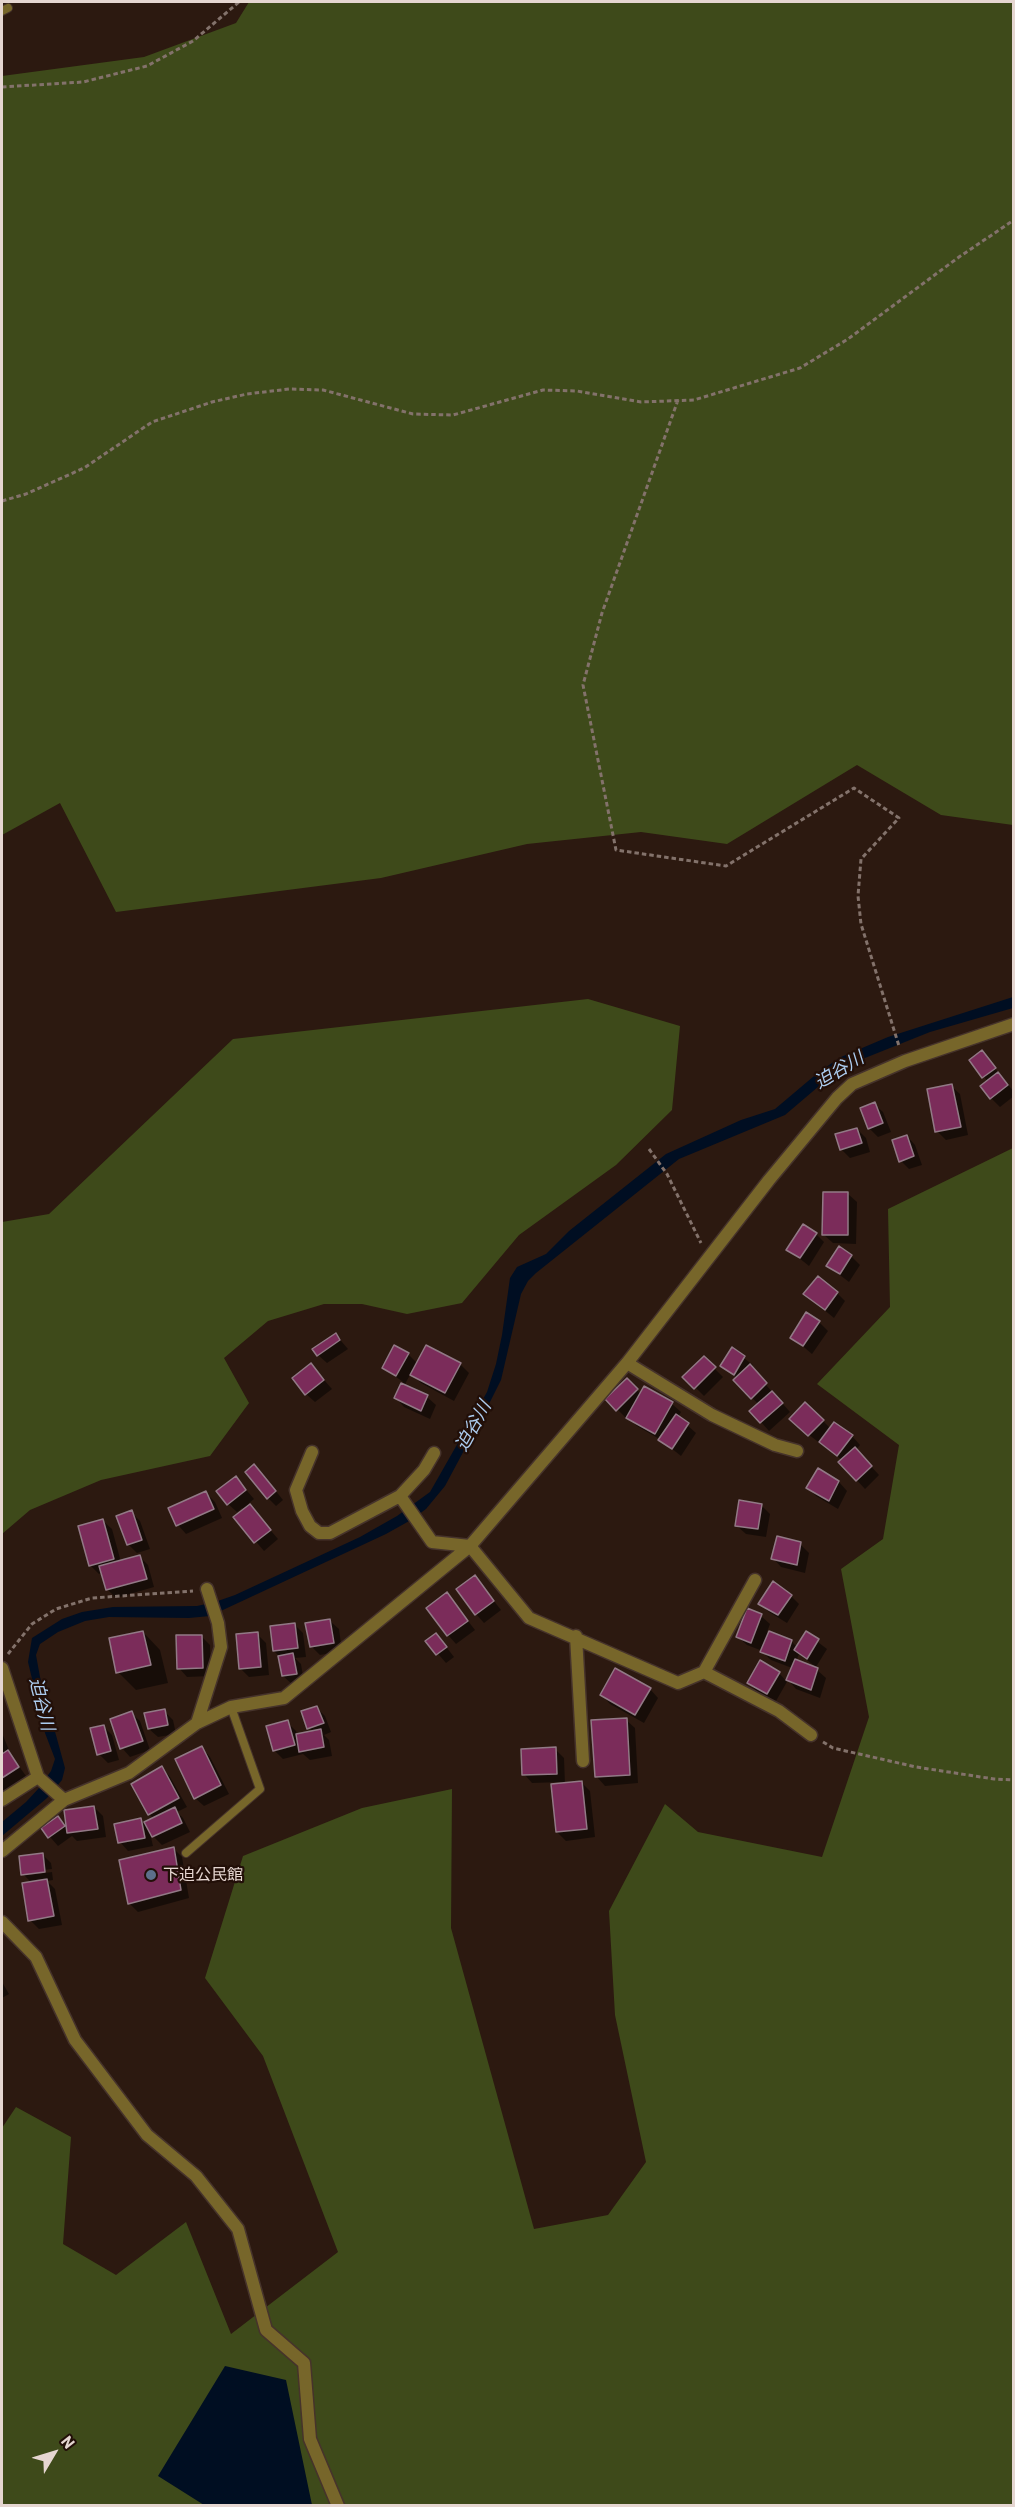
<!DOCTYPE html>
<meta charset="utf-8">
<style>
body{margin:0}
#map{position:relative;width:1015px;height:2507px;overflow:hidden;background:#2c1910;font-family:Barlow,sans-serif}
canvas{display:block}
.frame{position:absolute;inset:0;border:3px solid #e5d6d1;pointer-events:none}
.north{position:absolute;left:24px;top:2423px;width:60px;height:60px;-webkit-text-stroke:4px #220f08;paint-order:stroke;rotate:52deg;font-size:16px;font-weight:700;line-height:24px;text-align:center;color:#e5d6d1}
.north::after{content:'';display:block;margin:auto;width:21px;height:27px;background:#e5d6d1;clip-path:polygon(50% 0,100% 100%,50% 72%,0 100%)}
</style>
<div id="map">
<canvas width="1015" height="2507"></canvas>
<div class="frame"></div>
<div class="north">N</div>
</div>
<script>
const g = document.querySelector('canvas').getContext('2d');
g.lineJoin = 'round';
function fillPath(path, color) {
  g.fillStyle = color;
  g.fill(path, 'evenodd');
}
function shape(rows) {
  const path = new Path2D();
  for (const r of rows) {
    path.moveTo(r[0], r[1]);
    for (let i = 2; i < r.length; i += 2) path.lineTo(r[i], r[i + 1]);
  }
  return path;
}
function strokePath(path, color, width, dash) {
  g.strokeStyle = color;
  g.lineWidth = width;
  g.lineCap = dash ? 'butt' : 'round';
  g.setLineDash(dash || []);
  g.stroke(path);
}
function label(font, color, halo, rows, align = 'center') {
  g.font = font + ' Barlow,"Noto Sans JP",sans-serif';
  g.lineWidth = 4.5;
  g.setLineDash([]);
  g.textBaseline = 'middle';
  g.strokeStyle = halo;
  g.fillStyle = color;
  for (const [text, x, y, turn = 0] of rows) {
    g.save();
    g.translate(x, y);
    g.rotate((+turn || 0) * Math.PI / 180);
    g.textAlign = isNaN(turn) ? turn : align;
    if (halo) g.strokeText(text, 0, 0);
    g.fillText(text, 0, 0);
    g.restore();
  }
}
const forest = shape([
 [249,2,1013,2,1013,825,941,815,857,765,727,844,641,832,527,844,381,878,116,912,60,803,2,835,2,76,144,57,236,23],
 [588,999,680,1026,672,1110,616,1165,519,1235,462,1303,407,1314,362,1304,324,1304,268,1321,224,1358,249,1403,210,1456,101,1480,30,1510,2,1534,2,1222,49,1214,233,1039],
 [1013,1148,1013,2505,2,2506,2,2128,16,2107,71,2137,63,2244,116,2275,186,2222,231,2334,338,2252,263,2056,205,1978,243,1856,362,1808,452,1789,451,1928,534,2229,608,2215,646,2162,615,2015,609,1911,665,1804,698,1832,822,1857,869,1717,841,1569,883,1539,899,1445,817,1384,890,1307,888,1209]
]);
const water = shape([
 [1013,997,1013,1008,930,1032,865,1058,832,1075,785,1115,679,1159,536,1273,528,1281,521,1294,501,1380,491,1400,445,1486,426,1509,411,1520,386,1534,210,1616,189,1618,109,1617,85,1621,58,1632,40,1644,36,1655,40,1677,65,1768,62,1780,47,1798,2,1836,2,1822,26,1802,39,1788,51,1771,55,1759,45,1733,28,1662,32,1638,62,1619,82,1612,113,1607,197,1606,215,1602,235,1595,360,1537,397,1516,430,1492,487,1392,496,1364,502,1335,510,1278,517,1267,546,1254,569,1231,666,1154,741,1120,775,1109,820,1071,841,1057,888,1037],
 [225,2366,286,2380,312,2505,204,2505,158,2476]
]);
const shadow = shape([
 [982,1052,1014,1092,1014,1096,1000,1107,991,1098,988,1082,971,1060],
 [951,1086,960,1094,968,1135,946,1140,937,1131],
 [874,1104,883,1112,891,1132,878,1137,869,1128],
 [857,1129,866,1138,870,1152,850,1158,841,1149],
 [907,1136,915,1145,922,1165,909,1169,901,1161],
 [848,1194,857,1202,856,1244,833,1243,824,1235],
 [816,1234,824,1242,809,1266,788,1249],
 [851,1256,860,1265,849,1282,828,1266],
 [837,1293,845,1301,834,1318,805,1294],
 [819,1322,828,1331,812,1354,792,1337],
 [336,1335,348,1349,327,1363,318,1355],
 [732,1349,753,1365,751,1368,790,1412,769,1431,761,1422,759,1405,735,1380,737,1378,722,1366],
 [408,1354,418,1364,460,1364,469,1373,454,1401,421,1383,411,1373,404,1386,427,1397,436,1405,430,1419,404,1407,396,1398,403,1382,384,1368],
 [704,1358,723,1377,704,1396,685,1377],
 [311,1365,332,1389,315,1402,306,1394],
 [627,1380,641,1394,644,1388,672,1404,681,1412,678,1417,696,1433,681,1456,661,1440,637,1426,627,1416,626,1418,607,1399],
 [823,1421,831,1429,852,1436,860,1445,856,1450,879,1475,865,1489,840,1462,842,1460,800,1428],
 [818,1470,839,1482,847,1491,838,1509,816,1496,808,1488],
 [263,1475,283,1500,276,1506,268,1498],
 [236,1478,254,1499,248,1504,278,1539,264,1551,235,1517,244,1510,242,1508,237,1512,228,1504],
 [206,1493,215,1502,222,1518,186,1534,178,1525],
 [761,1505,770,1514,766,1537,746,1534,737,1526],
 [131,1512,140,1521,150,1549,137,1553,128,1544],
 [103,1521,112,1529,121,1562,140,1557,148,1565,154,1587,116,1598,107,1589,102,1573,99,1574,90,1565],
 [800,1544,809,1553,805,1573,781,1567,773,1558],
 [475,1577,501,1610,484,1623,476,1614],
 [447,1594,475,1630,456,1644,448,1635],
 [791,1596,799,1604,787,1623,769,1612,760,1604],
 [748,1610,761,1616,770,1624,767,1632,791,1641,797,1647,806,1633,827,1649,816,1667,799,1654,796,1661,817,1670,826,1678,820,1698,796,1689,788,1680,776,1701,757,1692,749,1683,779,1673,787,1682,792,1668,771,1660,760,1650,747,1645,738,1637],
 [330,1621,339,1629,342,1651,320,1655,311,1646],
 [294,1624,303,1633,306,1657,295,1658,301,1664,304,1682,292,1684,283,1676,279,1656,274,1651],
 [143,1632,160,1650,168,1683,136,1690,118,1672],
 [257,1634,266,1643,269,1675,249,1677,240,1668],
 [201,1636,210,1645,211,1676,187,1677,179,1668],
 [427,1641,444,1644,454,1657,446,1663],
 [650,1689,658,1698,644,1723,610,1704,602,1695],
 [316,1707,325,1716,331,1732,324,1735,329,1740,332,1756,310,1760,303,1754,283,1759,274,1750,287,1722,296,1731,297,1735,313,1732,309,1728,303,1712],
 [164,1711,173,1720,176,1734,158,1737,149,1729],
 [131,1713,140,1721,150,1750,130,1757,122,1748],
 [626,1720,635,1728,638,1783,605,1786,597,1777],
 [103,1726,112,1735,119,1760,108,1763,99,1754],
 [2,1733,11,1755,26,1776,2,1792],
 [202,1748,210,1757,229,1794,204,1806,195,1798],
 [555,1749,564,1758,565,1784,581,1782,590,1791,595,1837,566,1841,557,1832,562,1782,532,1783,524,1774],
 [162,1768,170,1777,187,1807,177,1812,183,1818,190,1832,162,1845,150,1833,153,1846,128,1851,120,1842,140,1820,144,1824,154,1819,149,1814],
 [94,1807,103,1816,106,1837,77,1841,72,1836,58,1846,43,1829,58,1818,68,1828],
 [174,1849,182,1857,189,1898,138,1912,129,1903],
 [42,1854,51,1863,52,1869,28,1872,28,1875,52,1872,53,1880,47,1881,55,1889,62,1925,39,1929,30,1920,32,1883,23,1874],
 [2,1982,9,1994,2,1998]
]);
const building = shape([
 [982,1050,996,1068,982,1078,969,1060,982,1050],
 [998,1072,1008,1085,990,1099,980,1086,998,1072],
 [952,1084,961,1127,935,1132,927,1089,952,1084],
 [875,1102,883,1123,868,1129,860,1108,875,1102],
 [857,1128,862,1143,840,1150,835,1134,857,1128],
 [907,1135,914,1156,899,1162,892,1140,907,1135],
 [823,1192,848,1192,848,1235,822,1235,823,1192],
 [803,1224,817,1233,800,1258,786,1250,803,1224],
 [839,1246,852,1255,840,1274,826,1266,839,1246],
 [818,1276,838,1292,825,1310,803,1294,818,1276],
 [806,1312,820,1321,803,1346,790,1338,806,1312],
 [336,1333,340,1340,317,1356,312,1349,336,1333],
 [394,1345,409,1353,396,1376,382,1368,394,1345],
 [426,1345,461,1363,445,1393,410,1375,426,1345],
 [732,1347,745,1356,734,1375,720,1366,732,1347],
 [704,1356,716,1367,694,1389,682,1377,704,1356],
 [311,1363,324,1380,305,1395,292,1378,311,1363],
 [750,1364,767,1383,751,1399,733,1380,750,1364],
 [627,1378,638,1389,616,1411,605,1399,627,1378],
 [401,1383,428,1395,421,1411,394,1398,401,1383],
 [644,1386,673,1402,655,1434,626,1418,644,1386],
 [772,1391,783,1403,760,1423,749,1411,772,1391],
 [805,1402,824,1420,808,1436,789,1419,805,1402],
 [676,1414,689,1423,672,1449,658,1440,676,1414],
 [834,1422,853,1435,837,1456,819,1442,834,1422],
 [855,1447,872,1466,856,1481,838,1462,855,1447],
 [254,1464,276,1491,267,1499,245,1472,254,1464],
 [818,1468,839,1481,829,1501,806,1488,818,1468],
 [236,1476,246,1490,227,1505,216,1491,236,1476],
 [206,1491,214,1509,176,1526,168,1508,206,1491],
 [739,1500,762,1504,758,1529,735,1526,739,1500],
 [250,1504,271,1530,254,1543,233,1517,250,1504],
 [132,1510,142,1540,127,1545,116,1516,132,1510],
 [103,1519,114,1559,89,1566,78,1526,103,1519],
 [777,1536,801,1542,797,1565,771,1559,777,1536],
 [140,1555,147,1579,106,1590,99,1566,140,1555],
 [475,1575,494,1601,475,1615,456,1589,475,1575],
 [773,1581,792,1595,778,1615,758,1604,773,1581],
 [447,1592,468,1621,447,1636,426,1608,447,1592],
 [747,1608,762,1614,751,1643,736,1637,747,1608],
 [330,1619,334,1643,310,1647,305,1623,330,1619],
 [295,1623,298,1648,273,1651,270,1626,295,1623],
 [143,1631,151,1665,116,1673,109,1638,143,1631],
 [769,1631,792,1640,785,1661,760,1652,769,1631],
 [806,1631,819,1639,807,1659,794,1650,806,1631],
 [258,1632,261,1667,239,1669,236,1634,258,1632],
 [436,1633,447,1647,436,1655,425,1641,436,1633],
 [176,1635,202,1635,203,1668,177,1669,176,1635],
 [293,1653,297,1674,282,1676,278,1656,293,1653],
 [795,1659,818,1668,811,1690,786,1680,795,1659],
 [760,1660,780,1672,767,1694,747,1683,760,1660],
 [615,1668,651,1688,635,1715,600,1695,615,1668],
 [317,1706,324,1723,307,1729,301,1711,317,1706],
 [165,1709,168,1725,148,1729,144,1713,165,1709],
 [132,1711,143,1741,120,1749,110,1719,132,1711],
 [627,1718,630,1775,595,1777,591,1720,627,1718],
 [288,1720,295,1745,273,1751,266,1726,288,1720],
 [104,1725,111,1751,97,1755,90,1728,104,1725],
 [321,1729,324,1747,299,1752,296,1734,321,1729],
 [202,1746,221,1785,194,1799,175,1759,202,1746],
 [556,1747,557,1774,522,1775,521,1749,556,1747],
 [8,1750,19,1767,2,1778,2,1754,8,1750],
 [162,1766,179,1798,148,1815,131,1784,162,1766],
 [582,1781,587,1829,556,1832,551,1784,582,1781],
 [94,1806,98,1829,67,1833,64,1810,94,1806],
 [175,1807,182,1823,152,1837,144,1822,175,1807],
 [58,1816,65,1826,48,1838,41,1828,58,1816],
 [141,1818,145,1838,118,1843,114,1824,141,1818],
 [174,1847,181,1890,128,1904,119,1860,174,1847],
 [43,1853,45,1872,21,1875,19,1856,43,1853],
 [47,1879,54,1916,28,1921,22,1883,47,1879]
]);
const path = shape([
 [2,87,83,82,147,66,193,41,239,2],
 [678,400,602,613,583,685,616,850,726,866,854,788,899,818,861,859,858,896,861,924,899,1046],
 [2,501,26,494,84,468,152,422,212,402,247,394,289,389,323,390,413,414,453,415,543,390,577,391,641,402,694,400,800,368,848,339,959,257,1014,220],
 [649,1149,667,1174,701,1243],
 [8,1654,32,1624,56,1609,92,1598,193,1591],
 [823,1742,833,1748,916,1767,994,1779,1014,1780]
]);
const lane = shape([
 [2,11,8,8],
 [186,1853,260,1789,231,1707]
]);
const street = shape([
 [627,1363,712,1415,775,1445,797,1451],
 [312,1452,296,1490,302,1511,310,1526,319,1533,330,1533,400,1496,424,1470,434,1453],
 [400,1496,432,1542,470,1546,529,1618,678,1683,704,1672,779,1711,811,1735],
 [576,1636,583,1761],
 [2,1668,38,1777,64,1800],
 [704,1672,755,1580],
 [197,1723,221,1647,218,1623,207,1589],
 [2,1800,38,1777],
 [2,1851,64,1800,129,1773,197,1723,231,1707,284,1698,470,1546,627,1363,769,1180,837,1098,852,1084,905,1061,1014,1024],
 [2,1922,36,1957,75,2040,147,2135,196,2176,238,2229,266,2330,304,2363,310,2439,338,2506]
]);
const markers = [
 [151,1875,6,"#5c6f8a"]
];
const poiNames = [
 ["下迫公民館",163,1875]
];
const waterNames = [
 ["迫谷川",839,1070,-31],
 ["迫谷川",473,1426,-61],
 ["迫谷川",42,1704,76]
];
fillPath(forest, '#3e4a1a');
fillPath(water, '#000e22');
fillPath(shadow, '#0007');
fillPath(building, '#7b2c5a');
strokePath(building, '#927986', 1.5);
strokePath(lane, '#46332b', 10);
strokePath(street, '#46332b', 15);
strokePath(path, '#83726b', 3, [4.5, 3]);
strokePath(lane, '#77662a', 8);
strokePath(street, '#77662a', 12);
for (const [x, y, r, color] of markers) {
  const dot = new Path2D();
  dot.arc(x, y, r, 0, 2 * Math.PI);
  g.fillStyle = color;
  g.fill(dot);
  strokePath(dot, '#220f08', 2);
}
label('16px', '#e5d6d1', '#220f08', poiNames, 'left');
label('italic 18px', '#acccef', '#220f08', waterNames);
</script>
